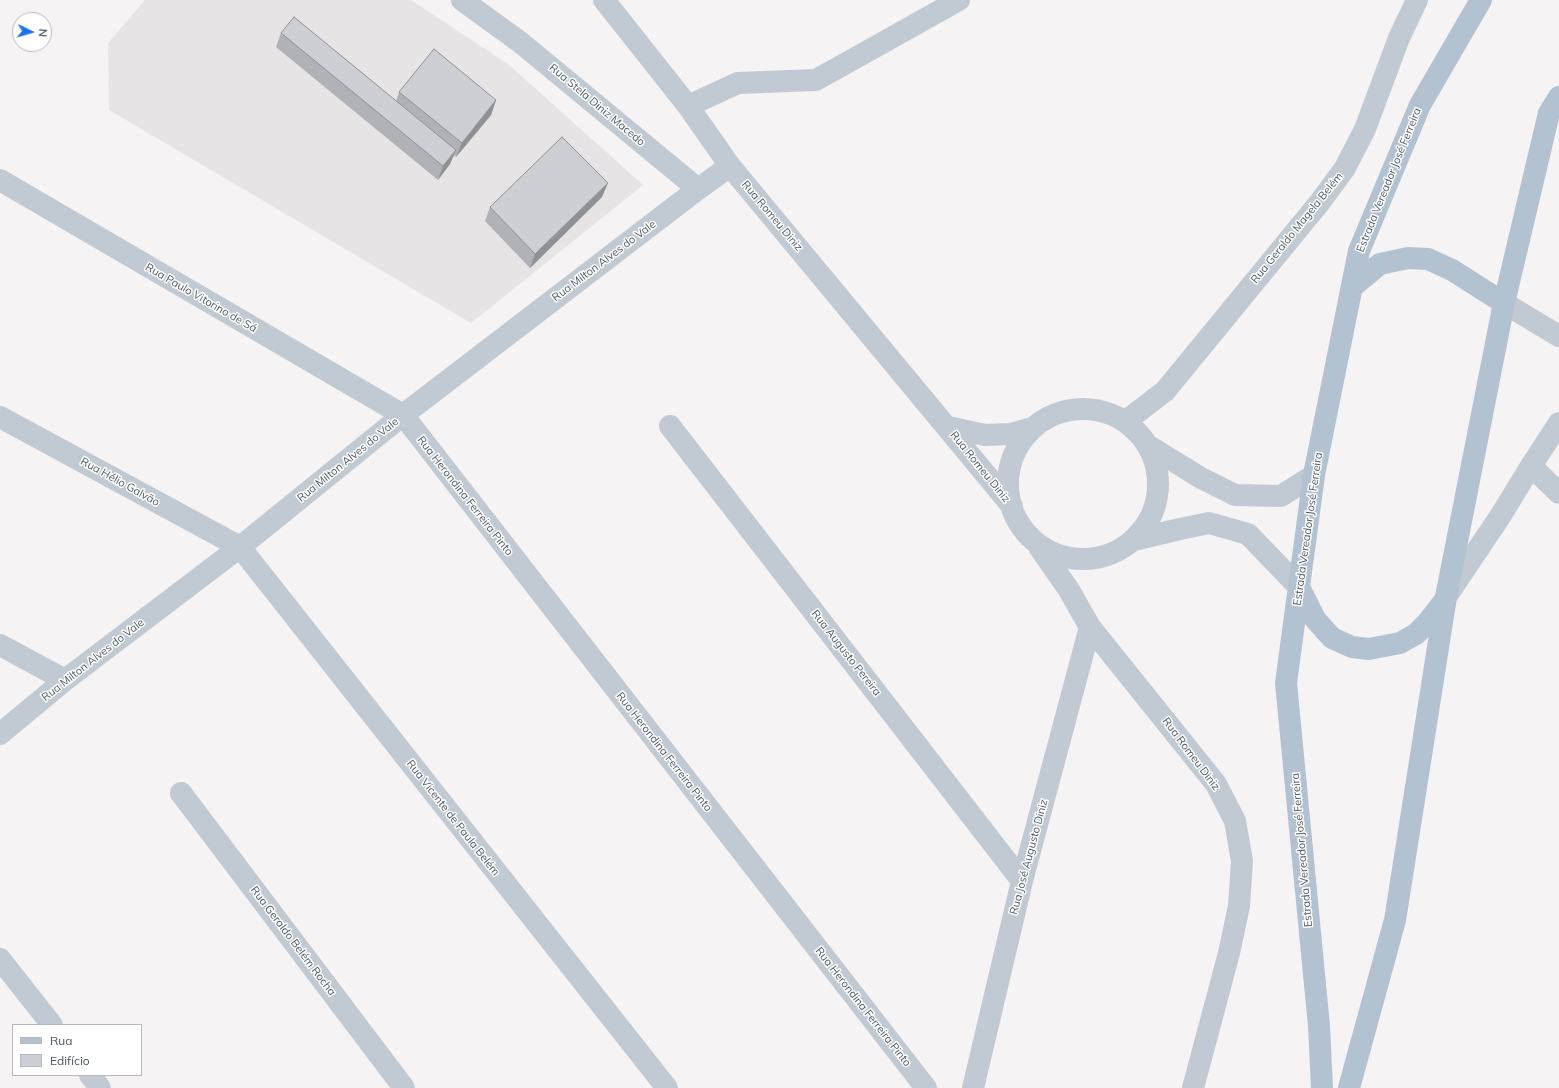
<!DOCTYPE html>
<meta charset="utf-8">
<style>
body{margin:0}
#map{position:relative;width:1559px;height:1088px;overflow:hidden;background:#f5f3f3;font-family:Mulish,sans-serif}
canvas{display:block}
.legend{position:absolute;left:12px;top:1024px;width:130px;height:52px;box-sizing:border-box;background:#fff;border:1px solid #b7bbc0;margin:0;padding:5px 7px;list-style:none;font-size:12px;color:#4a5661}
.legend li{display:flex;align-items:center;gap:8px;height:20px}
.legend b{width:20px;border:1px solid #b7bbc0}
.north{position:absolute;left:12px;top:12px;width:40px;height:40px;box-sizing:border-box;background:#fff;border:1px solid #b7bbc0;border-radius:50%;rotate:95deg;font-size:11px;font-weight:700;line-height:16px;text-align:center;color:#4a5661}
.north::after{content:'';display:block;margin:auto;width:14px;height:18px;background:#1a73e8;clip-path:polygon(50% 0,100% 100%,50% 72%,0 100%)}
</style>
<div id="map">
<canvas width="1559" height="1088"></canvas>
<ul class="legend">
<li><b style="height:5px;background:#b3c2d1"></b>Rua</li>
<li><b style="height:11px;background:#cdcfd5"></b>Edifício</li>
</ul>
<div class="north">N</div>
</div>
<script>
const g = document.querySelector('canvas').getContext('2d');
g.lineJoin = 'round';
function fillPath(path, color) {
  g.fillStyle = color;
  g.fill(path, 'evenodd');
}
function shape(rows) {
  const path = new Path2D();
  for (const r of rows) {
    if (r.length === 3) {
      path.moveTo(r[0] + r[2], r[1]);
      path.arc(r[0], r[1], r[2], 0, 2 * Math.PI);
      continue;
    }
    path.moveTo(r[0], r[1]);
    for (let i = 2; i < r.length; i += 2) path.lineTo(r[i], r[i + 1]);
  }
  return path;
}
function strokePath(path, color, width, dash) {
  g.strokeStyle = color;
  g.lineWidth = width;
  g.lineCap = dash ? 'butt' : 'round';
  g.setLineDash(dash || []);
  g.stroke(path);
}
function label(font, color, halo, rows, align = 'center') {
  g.font = font + ' Mulish,sans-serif';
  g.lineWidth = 3;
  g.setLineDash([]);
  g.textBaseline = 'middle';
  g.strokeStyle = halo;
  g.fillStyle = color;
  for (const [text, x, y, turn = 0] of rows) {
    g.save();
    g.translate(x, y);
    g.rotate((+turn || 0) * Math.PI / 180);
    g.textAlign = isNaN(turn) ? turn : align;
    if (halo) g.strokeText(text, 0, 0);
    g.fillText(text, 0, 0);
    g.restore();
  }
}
const education = shape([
 [145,0,411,0,508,64,643,185,471,323,109,110,108,43]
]);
const minor = shape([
 [462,0,520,42,698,189,730,166],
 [604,0,688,106,730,166,1012,506],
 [688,106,738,83,816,80,959,0],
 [0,180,403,415,926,1088],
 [1504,303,1559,336],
 [1083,484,75],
 [0,417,240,547,667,1088],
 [1126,421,1165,391,1320,202,1345,168,1365,129,1399,38,1417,0],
 [670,426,1022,881],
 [948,427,985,435,1010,434,1032,428],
 [1149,446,1201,478,1235,495,1281,496,1314,475],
 [1531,466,1559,493],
 [1134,540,1180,529,1209,523,1248,534,1299,587],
 [1039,547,1069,590,1090,627,1216,784,1235,821,1242,861,1239,906,1229,953,1193,1088],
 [1446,597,1501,515,1531,466,1559,423],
 [0,645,65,680],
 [0,734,65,680,240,547,403,415,698,189],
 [181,793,404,1088],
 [0,959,52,1025],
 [90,1075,100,1088],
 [973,1088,1022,881,1090,627]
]);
const major = shape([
 [1352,287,1380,264,1408,258,1428,259,1452,270,1504,303],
 [1299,587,1315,619,1332,638,1352,647,1369,649,1400,643,1416,634,1428,622,1445,600],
 [1322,1088,1319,1026,1286,683,1314,475,1359,251,1420,105,1481,0],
 [1349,1088,1395,920,1446,597,1504,303,1549,113,1559,97]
]);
const wall = shape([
 [281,33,396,101,399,92,496,100,491,115,456,157,454,155,450,164,438,180,276,47],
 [602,197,530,268,485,221,490,207]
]);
const shadedWall = shape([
 [496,100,491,115,456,157,462,143],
 [456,150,450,164,438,180,443,166],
 [608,183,602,197,530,268,535,254]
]);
const building = shape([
 [294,17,456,150,443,166,281,33,294,17],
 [434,49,496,100,462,143,399,92,434,49],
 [562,137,608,183,535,254,490,207,562,137]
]);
const streetNames = [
 ["Rua Stela Diniz Macedo",597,105,40],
 ["Estrada Vereador José Ferreira",1389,180,-68],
 ["Rua Romeu Diniz",772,216,50],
 ["Rua Geraldo Magela Belém",1297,228,-51],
 ["Rua Milton Alves do Vale",604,261,-37],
 ["Rua Paulo Vitorino de Sá",201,298,30],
 ["Rua Milton Alves do Vale",348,460,-39],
 ["Rua Romeu Diniz",980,467,51],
 ["Rua Hélio Galvão",120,482,29],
 ["Rua Herondina Ferreira Pinto",465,496,52],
 ["Estrada Vereador José Ferreira",1308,529,-82],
 ["Rua Augusto Pereira",846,653,52],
 ["Rua Milton Alves do Vale",93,660,-38],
 ["Rua Herondina Ferreira Pinto",664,752,52],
 ["Rua Romeu Diniz",1191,754,53],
 ["Rua Vicente de Paula Belém",453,818,52],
 ["Estrada Vereador José Ferreira",1302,850,-95],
 ["Rua José Augusto Diniz",1029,857,-75],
 ["Rua Geraldo Belém Rocha",293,941,53],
 ["Rua Herondina Ferreira Pinto",863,1007,52]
];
fillPath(education, '#e6e4e5');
strokePath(minor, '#c1cad2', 22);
strokePath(major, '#b3c2d1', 22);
fillPath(wall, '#b0b2b7');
fillPath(shadedWall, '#909195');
fillPath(building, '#cdcfd5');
strokePath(building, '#909195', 1);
label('11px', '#4a5661', '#fff', streetNames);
</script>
